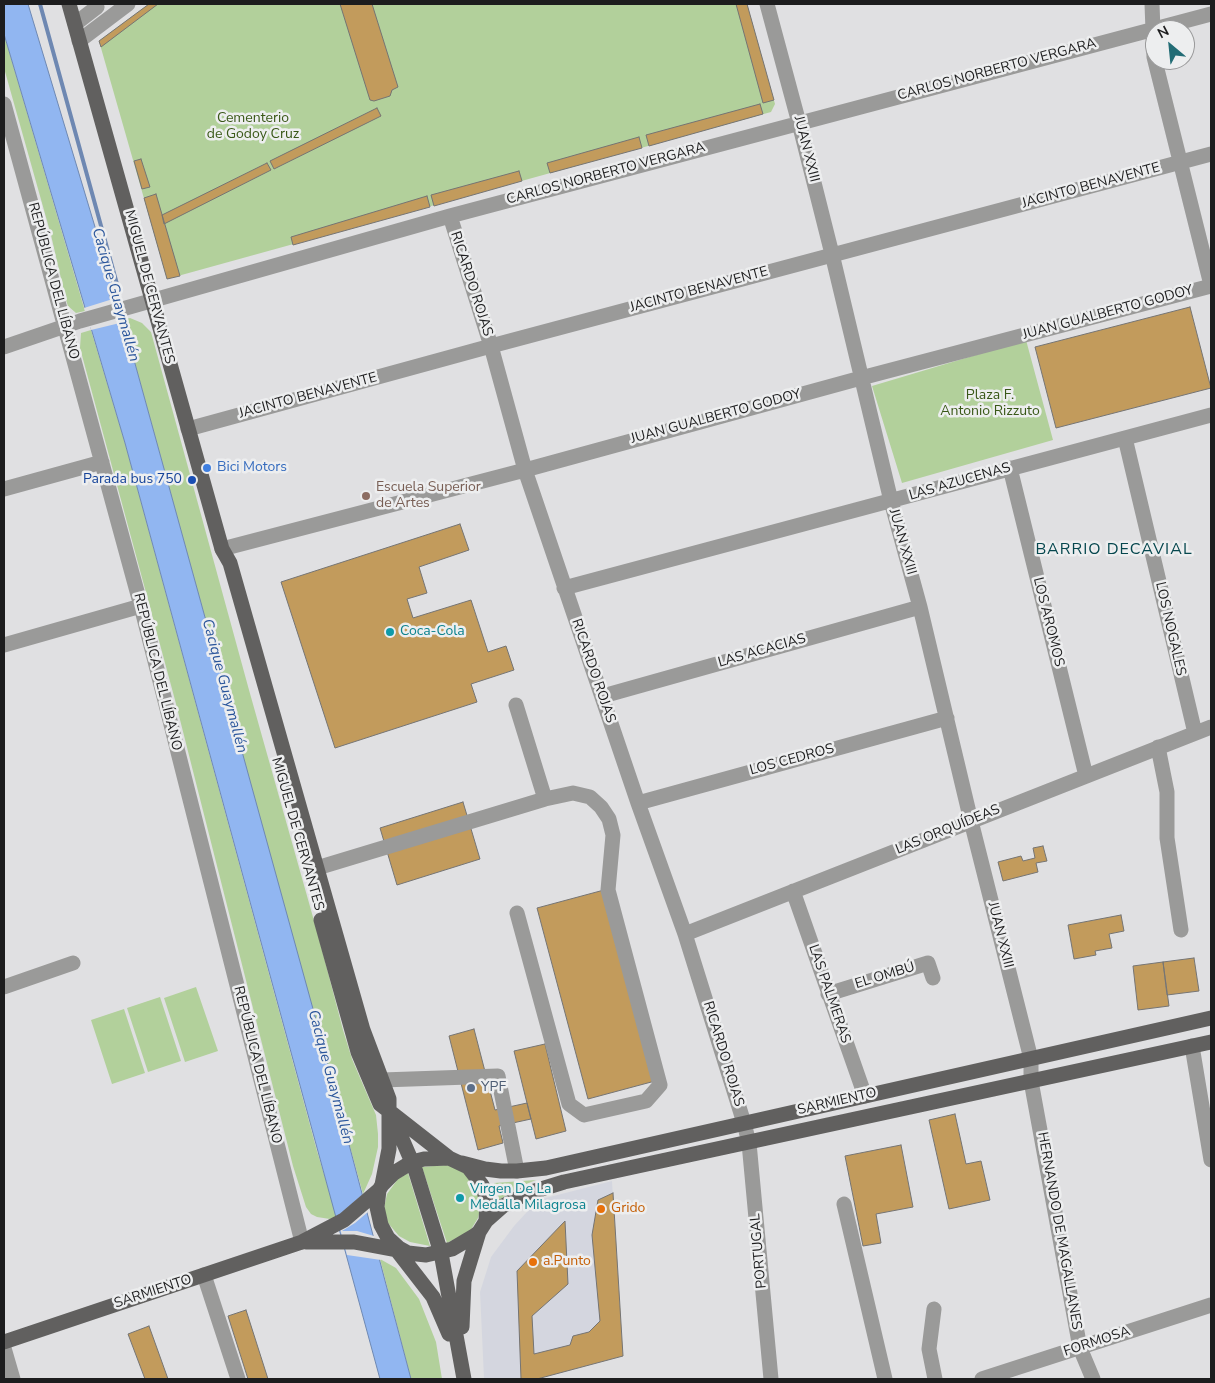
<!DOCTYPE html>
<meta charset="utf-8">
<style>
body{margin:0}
#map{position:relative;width:1215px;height:1383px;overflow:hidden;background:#e0e0e2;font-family:"Nunito Sans",sans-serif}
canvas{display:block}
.frame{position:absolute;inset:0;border:5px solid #1d1d1e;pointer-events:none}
.north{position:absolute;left:1145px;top:20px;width:50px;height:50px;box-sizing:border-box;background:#edeeef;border:1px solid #9a9a9b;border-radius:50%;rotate:332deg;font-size:14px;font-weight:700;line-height:20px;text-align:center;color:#1d1d1e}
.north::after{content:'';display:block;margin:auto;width:18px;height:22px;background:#226c75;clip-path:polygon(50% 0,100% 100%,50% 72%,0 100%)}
</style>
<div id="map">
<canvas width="1215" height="1383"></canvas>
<div class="frame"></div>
<div class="north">N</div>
</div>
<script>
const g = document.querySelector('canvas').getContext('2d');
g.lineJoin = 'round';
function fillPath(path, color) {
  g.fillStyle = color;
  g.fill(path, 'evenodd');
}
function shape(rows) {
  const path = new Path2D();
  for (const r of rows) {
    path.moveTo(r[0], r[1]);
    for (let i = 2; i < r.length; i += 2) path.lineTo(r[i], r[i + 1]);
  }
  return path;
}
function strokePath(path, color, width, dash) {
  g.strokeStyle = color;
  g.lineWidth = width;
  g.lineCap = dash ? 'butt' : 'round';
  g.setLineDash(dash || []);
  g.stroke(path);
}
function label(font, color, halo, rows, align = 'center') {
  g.font = font + ' "Nunito Sans",sans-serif';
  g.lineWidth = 5;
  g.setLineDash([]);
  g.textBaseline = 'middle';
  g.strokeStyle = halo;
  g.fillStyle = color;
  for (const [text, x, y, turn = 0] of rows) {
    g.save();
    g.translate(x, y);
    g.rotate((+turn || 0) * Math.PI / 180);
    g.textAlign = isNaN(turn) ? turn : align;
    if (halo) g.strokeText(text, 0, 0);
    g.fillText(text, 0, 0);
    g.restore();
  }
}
const built = shape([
 [612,1181,623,1356,537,1379,484,1379,480,1292,491,1257,514,1226,538,1200]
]);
const green = shape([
 [149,4,747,4,775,104,771,112,167,279,99,41],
 [4,34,85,311,76,313,68,306,66,300,51,235,4,68],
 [130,318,142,323,151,332,249,690,320,942,343,1030,352,1059,376,1115,378,1134,378,1147,372,1174,363,1194,123,320],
 [91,330,125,443,317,1151,337,1217,330,1219,317,1217,311,1214,306,1207,293,1166,175,700,80,348,81,333],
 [1026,340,1053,440,902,483,872,386],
 [196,987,218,1051,185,1062,164,998],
 [160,997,181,1061,148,1072,127,1008],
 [124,1009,145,1073,112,1084,91,1020],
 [446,1165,456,1167,470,1176,480,1196,480,1210,478,1218,470,1231,447,1243,422,1167],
 [408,1173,430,1246,410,1242,399,1236,388,1223,384,1208,387,1194,398,1179],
 [536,1180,519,1187,499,1200,498,1193,494,1183],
 [380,1259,396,1268,419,1299,436,1342,442,1379,411,1379]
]);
const water = shape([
 [4,4,28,4,123,320,318,1027,411,1379,380,1379,125,443,4,34,4,4]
]);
const pier = shape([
 [116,298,124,322,91,330,84,308],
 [363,1194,368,1212,355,1223,342,1231,357,1231,374,1236,381,1260,347,1255,337,1217]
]);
const stream = shape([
 [40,4,117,284,116,291,111,296]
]);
const building = shape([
 [149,4,158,4,101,47,99,41,149,4],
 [340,4,372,4,398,87,392,90,390,96,374,101,370,100,340,4],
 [736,4,747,4,774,100,763,103,736,4],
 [760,104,763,114,649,146,646,135,760,104],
 [377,108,381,116,274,169,270,161,377,108],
 [639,137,642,148,550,173,547,163,639,137],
 [141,159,150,187,142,189,134,161,141,159],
 [267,163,271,170,164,224,162,215,267,163],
 [519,171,522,181,434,206,431,195,519,171],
 [156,194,180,276,167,279,144,198,156,194],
 [427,196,430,207,293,245,291,237,427,196],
 [1190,307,1211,388,1056,428,1035,347,1190,307],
 [460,524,469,550,419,567,427,593,407,599,413,618,471,600,488,652,506,646,514,670,471,684,477,702,335,748,281,582,460,524],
 [463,802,480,859,397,885,380,828,463,802],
 [1043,846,1047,861,1036,863,1038,872,1003,881,998,862,1021,856,1023,861,1035,858,1033,848,1043,846],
 [604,890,655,1081,588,1099,537,908,604,890],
 [1121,915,1124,931,1109,934,1112,948,1095,951,1096,955,1074,959,1068,925,1121,915],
 [1194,958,1199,991,1167,995,1163,962,1194,958],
 [1163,962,1169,1006,1138,1010,1133,966,1163,962],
 [474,1029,495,1110,527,1103,531,1119,499,1126,503,1143,478,1150,449,1036,474,1029],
 [545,1044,566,1131,536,1139,514,1051,545,1044],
 [955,1114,966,1164,981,1161,990,1200,949,1209,929,1120,955,1114],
 [901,1145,913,1207,876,1214,881,1243,863,1246,845,1156,901,1145],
 [613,1193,623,1356,537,1379,521,1379,517,1271,565,1221,568,1284,532,1316,534,1354,570,1345,573,1336,589,1332,600,1321,592,1235,598,1200,613,1193],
 [246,1310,268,1379,248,1379,228,1316,246,1310],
 [149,1326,168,1379,145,1379,128,1334,149,1326]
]);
const minor = shape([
 [767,4,799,123,832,254,891,501,920,607,971,821,1031,1059,1031,1081,1080,1348,1093,1379],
 [1152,4,1154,57,1211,285],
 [75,24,97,7,96,4],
 [79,41,128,4],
 [4,104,141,606,302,1242],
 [450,216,491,346,525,470,638,803,685,934,744,1123,749,1143,771,1379],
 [4,347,80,321,450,216,1211,14],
 [188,429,491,346,1211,154],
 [1125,438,1195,733],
 [1010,468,1086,776],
 [4,489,102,462],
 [222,549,525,470,861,378,1211,286],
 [564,588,1211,415],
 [4,645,141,606],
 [603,696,920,607],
 [516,705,545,799],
 [1158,747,1167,792,1167,838,1181,930],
 [638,803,947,718],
 [317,868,545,799,573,793,590,797,601,807,609,819,613,835,608,890,660,1085,646,1101,584,1115,569,1104,517,913],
 [793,891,865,1096],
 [685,934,1211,727],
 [4,987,73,963],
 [828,994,928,963,933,978],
 [1192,1046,1211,1160],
 [382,1080,498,1076,517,1171],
 [844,1204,885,1379],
 [204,1275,238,1379],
 [934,1309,929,1349,935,1379],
 [4,1348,13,1379],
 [982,1379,1211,1305]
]);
const major = shape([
 [69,4,222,549,230,563,363,1030,389,1099,389,1149,382,1185],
 [321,920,358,1052,380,1104,449,1158],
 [393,1118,415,1169,441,1253,464,1379],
 [449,1158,468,1167,482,1185,487,1201,486,1221,479,1232,474,1236,452,1249,426,1255,408,1253,399,1248,388,1238,381,1225,377,1207,379,1190,382,1185,394,1173,412,1162,424,1159,449,1158],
 [462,1163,485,1169,501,1171,517,1171,546,1168,1211,1018],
 [486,1221,503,1206,525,1194,564,1182,1211,1042],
 [306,1242,354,1242,402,1251],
 [395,1248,433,1297,449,1334],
 [462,1327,464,1281,479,1232],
 [4,1342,302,1242,344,1220,379,1190]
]);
const markers = [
 [207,468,5,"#3f7fe0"],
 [192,480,5,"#1a4fb4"],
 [366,496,5,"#8d6e63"],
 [390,632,5,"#0f9aa8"],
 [471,1088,5,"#5c6f8a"],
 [460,1198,5,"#0f9aa8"],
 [601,1209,5,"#e8710a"],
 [533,1262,5,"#e8710a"]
];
const streetNames = [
 ["CARLOS NORBERTO VERGARA",997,70,-15],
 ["JUAN XXIII",806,149,76],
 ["CARLOS NORBERTO VERGARA",606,174,-15],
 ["JACINTO BENAVENTE",1091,186,-15],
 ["REPÚBLICA DEL LÍBANO",53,281,75],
 ["RICARDO ROJAS",471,284,72],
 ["MIGUEL DE CERVANTES",149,287,75],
 ["JACINTO BENAVENTE",699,290,-15],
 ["JUAN GUALBERTO GODOY",1108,313,-15],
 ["JACINTO BENAVENTE",308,396,-15],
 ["JUAN GUALBERTO GODOY",716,417,-15],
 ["LAS AZUCENAS",960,482,-16],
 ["JUAN XXIII",902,542,74],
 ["LOS AROMOS",1048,622,76],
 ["LOS NOGALES",1170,629,77],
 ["LAS ACACIAS",762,651,-16],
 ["RICARDO ROJAS",593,671,71],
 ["REPÚBLICA DEL LÍBANO",157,672,76],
 ["LOS CEDROS",792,760,-15],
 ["LAS ORQUÍDEAS",948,830,-22],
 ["MIGUEL DE CERVANTES",297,834,74],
 ["JUAN XXIII",1000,935,76],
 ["EL OMBÚ",885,976,-17],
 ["LAS PALMERAS",829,994,71],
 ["RICARDO ROJAS",723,1054,73],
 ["REPÚBLICA DEL LÍBANO",257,1065,76],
 ["SARMIENTO",837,1102,-13],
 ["HERNANDO DE MAGALLANES",1059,1231,80],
 ["PORTUGAL",759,1251,-95],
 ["SARMIENTO",153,1292,-18],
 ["FORMOSA",1097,1342,-18]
];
const parkNames = [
 ["Cementerio",253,119],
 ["de Godoy Cruz",253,135],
 ["Plaza F.",990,396],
 ["Antonio Rizzuto",990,412]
];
const shopNames = [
 ["Bici Motors",217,468]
];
const transitNames = [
 ["Parada bus 750",182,480]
];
const educationNames = [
 ["Escuela Superior",376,488],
 ["de Artes",376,504]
];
const cultureNames = [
 ["Coca-Cola",400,632],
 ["Virgen De La",470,1190],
 ["Medalla Milagrosa",470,1206]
];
const serviceNames = [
 ["YPF",481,1088]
];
const foodNames = [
 ["Grido",611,1209],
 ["a.Punto",543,1262]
];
const waterNames = [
 ["Cacique Guaymallén",115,295,74],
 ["Cacique Guaymallén",224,686,75],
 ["Cacique Guaymallén",330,1077,75]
];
const quarterNames = [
 ["BARRIO DECAVIAL",1114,550]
];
fillPath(built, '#d4d6df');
fillPath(green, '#b2d09b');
fillPath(water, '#91b6f1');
strokePath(water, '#6e88b2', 1);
fillPath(pier, '#e0e0e2');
strokePath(stream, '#6e88b2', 4);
fillPath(building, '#c29b5c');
strokePath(building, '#757473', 1);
strokePath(minor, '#9a9a99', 15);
strokePath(major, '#61605f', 15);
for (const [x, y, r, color] of markers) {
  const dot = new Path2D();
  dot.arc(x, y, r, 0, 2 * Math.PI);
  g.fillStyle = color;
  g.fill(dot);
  strokePath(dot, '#edeeef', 2);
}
label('14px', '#1d1d1e', '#edeeef', streetNames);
label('14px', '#395817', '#edeeef', parkNames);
label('14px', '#366cbe', '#edeeef', shopNames, 'left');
label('14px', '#164399', '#edeeef', transitNames, 'right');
label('14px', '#785e54', '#edeeef', educationNames, 'left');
label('14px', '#0d838f', '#edeeef', cultureNames, 'left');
label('14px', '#4e5e75', '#edeeef', serviceNames, 'left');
label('14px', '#c56008', '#edeeef', foodNames, 'left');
label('italic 15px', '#2a559b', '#edeeef', waterNames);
g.letterSpacing = '1px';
label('16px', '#06474e', '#edeeef', quarterNames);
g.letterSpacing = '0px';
</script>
